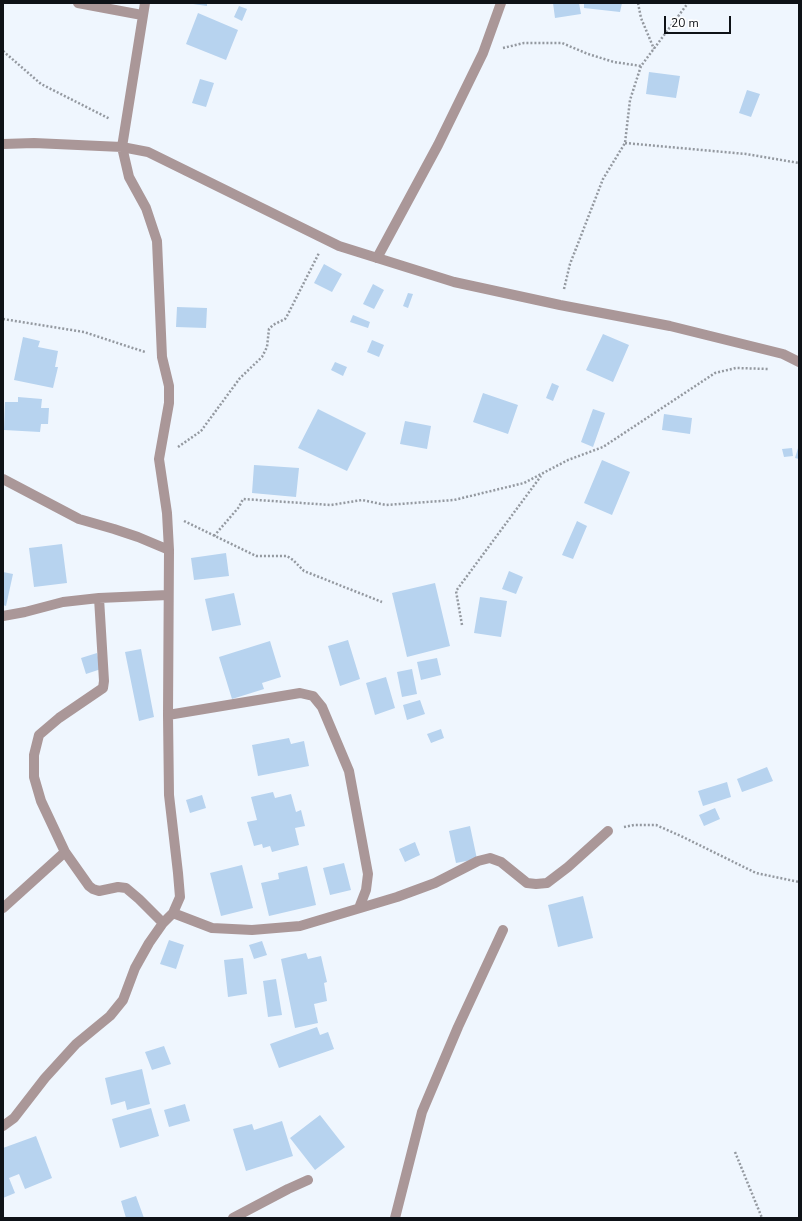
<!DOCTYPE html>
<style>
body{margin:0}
#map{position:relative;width:802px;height:1221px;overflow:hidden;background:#eff6fe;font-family:"Nunito Sans",sans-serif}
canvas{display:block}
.frame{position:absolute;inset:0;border:4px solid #0e1217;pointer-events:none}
.scale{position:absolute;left:664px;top:16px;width:67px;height:18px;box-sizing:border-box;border:2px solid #0e1217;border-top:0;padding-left:5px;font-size:12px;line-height:14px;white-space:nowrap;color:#0e1217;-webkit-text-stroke:3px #fff;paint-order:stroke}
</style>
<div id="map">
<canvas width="802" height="1221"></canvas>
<div class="frame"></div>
<div class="scale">20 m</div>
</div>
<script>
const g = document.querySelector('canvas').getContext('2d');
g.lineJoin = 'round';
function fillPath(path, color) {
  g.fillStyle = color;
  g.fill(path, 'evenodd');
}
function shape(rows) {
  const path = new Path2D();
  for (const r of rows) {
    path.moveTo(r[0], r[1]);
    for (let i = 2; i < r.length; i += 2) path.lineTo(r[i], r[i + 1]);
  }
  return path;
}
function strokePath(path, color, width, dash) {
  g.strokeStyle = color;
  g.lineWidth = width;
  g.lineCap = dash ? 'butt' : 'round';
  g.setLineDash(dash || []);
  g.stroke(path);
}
const building = shape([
 [193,3,207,3,207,6,193,4],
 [553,3,579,3,581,14,555,18],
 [584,3,622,3,620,12,584,8],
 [239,6,247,9,242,21,234,17],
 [198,13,238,30,226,60,186,44],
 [649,72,680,76,676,98,646,94],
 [200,79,214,83,206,107,192,103],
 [747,90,760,94,751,117,739,113],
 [324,264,342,274,332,292,314,283],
 [373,284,384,290,374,309,363,304],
 [408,293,413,294,408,308,403,306],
 [177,307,207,308,206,328,176,327],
 [353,315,370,322,368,328,350,322],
 [603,334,629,345,613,382,586,370],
 [23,337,40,341,38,347,58,351,55,367,58,367,53,388,14,380],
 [372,340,384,345,379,357,367,352],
 [335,362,347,367,343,376,331,370],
 [552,383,559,386,553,401,546,398],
 [483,393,518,405,508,434,473,422],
 [18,397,42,399,41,408,49,408,48,424,41,424,40,432,4,430,5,402,18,402],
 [318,409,366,433,347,471,298,448],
 [593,409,605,413,593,447,581,442],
 [664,414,692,418,690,434,662,430],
 [405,421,431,426,427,449,400,444],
 [799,445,799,459,795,458],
 [792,448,793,456,784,457,782,449],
 [602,460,630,472,612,515,584,503],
 [254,465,299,468,296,497,252,493],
 [577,521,587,526,573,559,562,555],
 [62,544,67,583,34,587,29,548],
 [226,553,229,576,194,580,191,558],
 [509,571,523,577,516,594,502,589],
 [3,572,13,574,6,606,3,605],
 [435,583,450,646,407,657,392,593],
 [234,593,241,625,212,631,205,599],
 [480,597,507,601,501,637,474,633],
 [348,640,360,679,340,686,328,646],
 [270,641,281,677,262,683,264,689,232,699,219,657],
 [141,649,154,717,139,721,125,652],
 [97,653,101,669,86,674,81,658],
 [437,658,441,675,421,680,417,662],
 [412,669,417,694,402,697,397,672],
 [386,677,395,708,375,715,366,683],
 [420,700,425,714,407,720,403,705],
 [441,729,444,738,431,743,427,734],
 [289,738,291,744,304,741,309,766,258,776,252,745],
 [767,767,773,781,742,792,737,779],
 [727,782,731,797,703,806,698,791],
 [273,792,275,798,291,794,296,812,301,810,305,826,295,828,299,845,272,852,270,846,263,848,262,844,254,846,247,822,257,820,251,797],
 [202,795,206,808,190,813,186,800],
 [715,808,720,819,704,826,699,815],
 [470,826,477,859,456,863,449,831],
 [415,842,420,855,405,862,399,849],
 [344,863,351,890,330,895,323,868],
 [242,865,253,908,221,916,210,873],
 [307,866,316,905,269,916,261,883,279,879,278,873],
 [583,896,593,938,558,947,548,905],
 [169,940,184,945,176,969,160,964],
 [262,941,267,955,254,959,249,945],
 [306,953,308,959,321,956,327,982,324,983,327,1001,314,1004,318,1023,295,1028,281,959],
 [243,958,247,994,228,997,224,960],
 [276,979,282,1015,268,1017,263,981],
 [317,1027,320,1035,328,1032,334,1049,279,1068,270,1044],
 [164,1046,171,1064,152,1070,145,1052],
 [142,1069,150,1104,127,1110,125,1101,111,1105,105,1078],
 [185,1104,190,1121,169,1127,164,1110],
 [151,1108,159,1136,120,1148,112,1119],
 [320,1115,345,1147,315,1170,290,1138],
 [282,1121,293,1156,246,1171,233,1129,252,1124,254,1130],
 [36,1136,52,1178,25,1189,19,1174,9,1178,15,1193,3,1198,3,1148],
 [136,1196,144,1218,126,1218,121,1201]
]);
const path = shape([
 [638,3,641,18,654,49],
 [503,48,524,43,562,43,588,54,614,62,641,66],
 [3,51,41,84,110,119],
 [625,143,746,154,799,163],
 [564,289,570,264,603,179,625,143,630,100,641,66,688,3],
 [3,319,84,332,145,352],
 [178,447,201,431,240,378,262,357,267,347,269,329,273,325,285,319,287,316,319,253],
 [184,521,256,556,287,556,293,560,304,571,382,602],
 [214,536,239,507,243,499,331,505,362,500,386,505,454,500,524,483,568,460,603,447,715,373,736,368,769,369],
 [462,625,456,591,541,476],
 [624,827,634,825,656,825,683,837,756,873,799,882],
 [735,1152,762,1218]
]);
const minor = shape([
 [78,3,142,15],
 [3,144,34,143,122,147,148,152,339,246,454,282,560,305,670,326,783,354,799,362],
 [377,258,438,145,483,53,501,3],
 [3,479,79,519,114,529,138,537,169,550],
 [99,598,104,681,103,688,59,718,39,735,34,755,34,777,41,801,65,852,89,886,93,889,99,891,118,887,126,888,139,899,163,923],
 [3,616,25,612,63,602,99,598,168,595],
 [168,715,300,693,313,696,322,707,349,771,368,874,366,890,359,908],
 [3,908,65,852],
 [173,913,212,928,252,930,300,926,397,897,435,883,478,861,490,858,501,862,527,883,536,884,547,883,568,867,608,831],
 [3,1126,14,1118,45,1078,76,1044,110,1016,123,1000,135,968,149,943,163,923,173,913,180,897,178,873,169,795,168,715,169,550,167,513,159,459,169,403,169,386,162,357,157,241,146,208,129,177,122,147,145,3],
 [233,1218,288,1189,308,1180],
 [395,1218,422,1112,458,1027,503,930]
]);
fillPath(building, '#b7d3ef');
strokePath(path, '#9499a0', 2.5, [2, 2]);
strokePath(minor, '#aa9798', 10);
</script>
